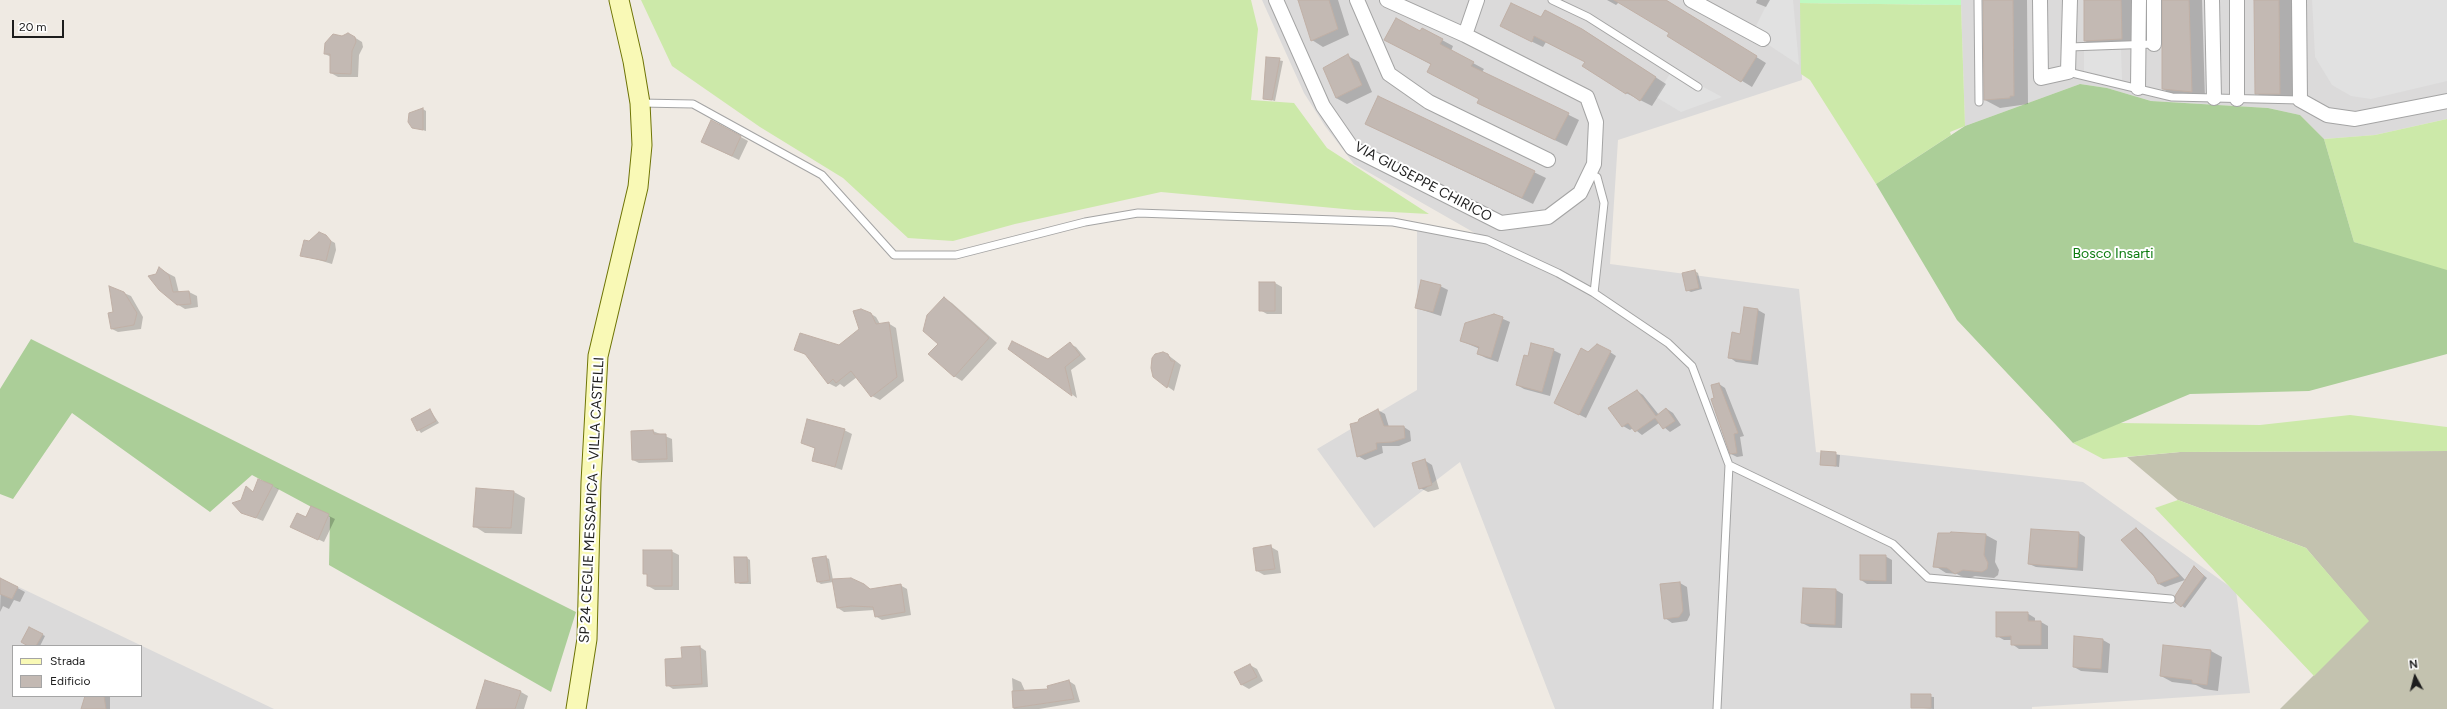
<!DOCTYPE html>
<style>
body{margin:0}
#map{position:relative;width:2447px;height:709px;overflow:hidden;background:#efeae3;font-family:Figtree,sans-serif}
canvas{display:block}
.legend{position:absolute;left:12px;top:645px;width:130px;height:52px;box-sizing:border-box;background:#fff;border:1px solid #a5a5a5;margin:0;padding:5px 7px;list-style:none;font-size:12px;color:#1d1d1d}
.legend li{display:flex;align-items:center;gap:8px;height:20px}
.legend b{width:20px;border:1px solid #a5a5a5}
.north{position:absolute;left:2395px;top:657px;width:40px;height:40px;-webkit-text-stroke:3px #fff;paint-order:stroke;rotate:353deg;font-size:11px;font-weight:700;line-height:16px;text-align:center;color:#1d1d1d}
.north::after{content:'';display:block;margin:auto;width:14px;height:18px;background:#1d1d1d;clip-path:polygon(50% 0,100% 100%,50% 72%,0 100%)}
.scale{position:absolute;left:12px;top:20px;width:52px;height:18px;box-sizing:border-box;border:2px solid #1d1d1d;border-top:0;padding-left:5px;font-size:12px;line-height:14px;white-space:nowrap;color:#1d1d1d;-webkit-text-stroke:3px #fff;paint-order:stroke}
</style>
<div id="map">
<canvas width="2447" height="709"></canvas>
<ul class="legend">
<li><b style="height:5px;background:#f9f9b6"></b>Strada</li>
<li><b style="height:11px;background:#c3b9b3"></b>Edificio</li>
</ul>
<div class="north">N</div>
<div class="scale">20 m</div>
</div>
<script>
const g = document.querySelector('canvas').getContext('2d');
g.lineJoin = 'round';
function fillPath(path, color) {
  g.fillStyle = color;
  g.fill(path, 'evenodd');
}
function shape(rows) {
  const path = new Path2D();
  for (const r of rows) {
    path.moveTo(r[0], r[1]);
    for (let i = 2; i < r.length; i += 2) path.lineTo(r[i], r[i + 1]);
  }
  return path;
}
function strokePath(path, color, width, dash) {
  g.strokeStyle = color;
  g.lineWidth = width;
  g.lineCap = dash ? 'butt' : 'round';
  g.setLineDash(dash || []);
  g.stroke(path);
}
function label(font, color, halo, rows, align = 'center') {
  g.font = font + ' Figtree,sans-serif';
  g.lineWidth = 4;
  g.setLineDash([]);
  g.textBaseline = 'middle';
  g.strokeStyle = halo;
  g.fillStyle = color;
  for (const [text, x, y, turn = 0] of rows) {
    g.save();
    g.translate(x, y);
    g.rotate((+turn || 0) * Math.PI / 180);
    g.textAlign = isNaN(turn) ? turn : align;
    if (halo) g.strokeText(text, 0, 0);
    g.fillText(text, 0, 0);
    g.restore();
  }
}
const residential = shape([
 [1262,0,2447,0,2447,119,2375,135,2324,139,2300,115,2268,108,2151,101,2107,88,2080,84,1965,126,1961,5,1801,3,1802,80,1618,140,1610,264,1799,289,1816,452,2083,482,2236,591,2250,693,2032,707,2032,709,1555,709,1460,462,1374,528,1317,449,1417,390,1417,227,1487,240,1354,164,1325,126,1304,93],
 [0,578,274,709,0,709],
 [13,646,141,646,141,696,13,696]
]);
const construction = shape([
 [2447,451,2447,709,2280,709,2368,621,2306,548,2178,500,2127,457,2180,452]
]);
const grass = shape([
 [641,0,1251,0,1258,29,1251,100,1294,103,1327,148,1429,214,1355,210,1161,192,1015,224,953,241,908,238,843,178,760,127,672,66],
 [1800,3,1961,5,1965,126,1950,132,1951,135,1876,184,1810,80,1801,74],
 [2447,119,2447,272,2354,242,2324,139,2375,135],
 [2350,415,2447,427,2447,451,2180,452,2103,459,2073,443,2119,423,2260,425],
 [2178,500,2306,548,2369,621,2314,676,2155,508]
]);
const forest = shape([
 [2080,84,2107,88,2151,101,2268,108,2300,115,2324,139,2354,242,2447,270,2447,354,2309,391,2190,394,2073,443,1957,320,1876,184,1965,126],
 [31,339,576,612,551,692,329,565,330,517,252,475,210,512,72,413,13,499,0,494,0,389]
]);
const park = shape([
 [1800,0,1961,0,1961,5,1800,3]
]);
const parking = shape([
 [1769,0,1793,0,1799,65,1752,34],
 [2312,0,2447,0,2447,81,2371,99,2351,96,2332,85,2315,57],
 [2121,48,2122,80,2084,71,2084,49],
 [1672,70,1722,97,1681,112,1656,97]
]);
const shadow = shape([
 [1300,0,1338,0,1349,35,1323,47,1312,40],
 [1607,0,1665,0,1766,63,1752,87,1669,36,1671,32,1619,2,1616,5],
 [1757,0,1770,0,1766,7,1756,3],
 [1984,0,2027,0,2028,104,2000,108,1985,100],
 [2085,0,2135,0,2137,47,2099,49,2085,41],
 [2163,0,2202,0,2205,99,2176,97,2163,89],
 [2255,0,2293,0,2295,102,2271,102,2256,93],
 [1541,18,1582,29,1666,84,1652,106,1626,93,1586,62,1546,42,1543,47,1512,32],
 [1421,33,1442,40,1453,46,1451,51,1484,69,1482,72,1579,120,1567,146,1490,109,1480,99,1432,65,1397,46],
 [342,37,354,37,362,42,363,47,359,55,358,77,338,77,331,73,331,57,325,54],
 [1348,56,1359,62,1372,92,1347,104,1336,98],
 [1267,58,1283,61,1275,101,1264,98],
 [1379,97,1546,178,1533,204,1366,124],
 [423,109,426,111,426,131,415,128,410,114],
 [712,121,748,141,739,160,702,142],
 [319,234,335,243,336,250,332,264,302,255,309,243],
 [160,269,175,277,179,293,189,292,197,296,198,307,185,309,177,304,157,275],
 [1695,271,1698,273,1702,289,1691,292,1687,290],
 [1275,283,1282,287,1282,314,1267,314,1260,310],
 [1440,286,1448,290,1441,316,1416,308],
 [124,293,131,296,143,317,141,329,118,332,112,329,115,313],
 [944,298,952,303,997,343,962,381,954,376,939,344],
 [1745,308,1758,310,1765,314,1758,365,1736,362,1729,357,1741,335],
 [868,312,876,317,880,324,888,323,896,328,904,381,880,400,872,396,857,377,844,387,840,384,836,387,828,383,808,356,796,350,839,346,860,329],
 [1494,315,1510,322,1498,362,1486,358,1478,354,1480,349,1461,341],
 [1070,344,1076,347,1086,359,1071,370,1077,398,1009,348,1049,360],
 [1553,350,1561,354,1550,396,1524,389,1517,385,1528,357],
 [1610,352,1616,356,1586,418,1562,406,1588,353],
 [1168,355,1181,365,1174,391,1154,377],
 [1719,384,1725,388,1744,436,1740,437,1743,456,1737,457,1731,454,1715,398],
 [1637,391,1643,395,1659,415,1667,409,1673,413,1681,425,1670,432,1659,423,1642,435,1633,428,1630,430,1623,426],
 [430,410,439,423,421,433,412,420],
 [1378,410,1385,414,1389,427,1404,427,1410,431,1411,441,1399,446,1382,446,1383,453,1365,460,1358,456,1359,423],
 [844,430,852,434,842,470,813,460,816,449,802,442],
 [653,431,672,439,673,462,639,463,633,460],
 [1822,452,1840,455,1839,467,1821,464],
 [1424,460,1432,465,1439,489,1428,492,1420,488],
 [259,480,279,489,263,521,242,512,242,501,246,488,254,492],
 [514,492,525,498,522,534,485,533,474,526],
 [311,507,335,519,324,542,298,530],
 [2136,529,2142,533,2185,580,2165,587,2159,584],
 [2079,533,2085,537,2083,571,2036,567,2029,564],
 [1986,535,1997,541,1995,562,1999,570,1998,575,1994,578,1975,576,1967,579,1957,574,1946,573,1935,566],
 [1271,547,1278,551,1281,573,1264,575,1257,571],
 [671,551,679,555,679,590,655,590,648,586,648,575,644,573],
 [1885,556,1892,560,1892,584,1867,584,1861,580],
 [825,557,829,559,833,580,864,585,872,590,900,585,907,589,911,615,882,620,875,616,874,610,844,612,838,608,833,582,821,584,818,582],
 [747,558,750,560,751,584,740,584,736,582],
 [2194,567,2207,578,2185,608,2176,602],
 [1,579,25,592,20,602,14,600,9,609,3,606,0,612],
 [1680,583,1687,587,1690,615,1687,621,1672,623,1665,618],
 [1836,590,1843,594,1842,628,1810,627,1802,623],
 [2027,613,2035,618,2035,622,2041,622,2048,626,2048,649,2019,649,2012,644,2012,640,2004,640,1997,636],
 [29,628,45,636,40,646,30,646],
 [2103,640,2110,644,2108,673,2081,671,2074,667],
 [700,647,706,651,708,687,673,689,667,685,683,659],
 [2211,651,2222,657,2218,691,2204,689,2196,685,2172,682,2161,676],
 [1250,665,1257,669,1263,681,1249,689,1242,685],
 [1012,678,1021,682,1025,691,1050,690,1069,681,1075,685,1080,702,1039,709,1014,709],
 [521,692,528,696,524,709,477,709],
 [1912,695,1934,697,1934,709,1912,707],
 [87,696,110,696,110,709,83,709]
]);
const building = shape([
 [1298,0,1329,0,1338,29,1311,41,1298,0],
 [1614,0,1666,0,1757,56,1741,82,1667,36,1669,33,1614,0],
 [1983,0,2013,0,2014,96,2010,96,2010,98,1984,100,1983,0],
 [2084,0,2121,0,2122,39,2084,41,2084,0],
 [2162,0,2189,0,2192,92,2162,89,2162,0],
 [2254,0,2279,0,2280,94,2255,94,2254,0],
 [1511,3,1541,17,1545,10,1582,29,1656,77,1640,101,1627,92,1626,94,1582,66,1585,62,1534,36,1532,42,1500,26,1511,3],
 [1396,18,1420,31,1422,28,1443,39,1440,44,1474,62,1471,66,1569,113,1555,140,1477,103,1479,99,1427,72,1431,64,1384,40,1396,18],
 [348,33,355,37,356,42,352,51,351,74,330,73,330,54,324,54,325,43,333,34,342,36,348,33],
 [1348,54,1362,85,1336,98,1323,68,1348,54],
 [1266,57,1280,58,1272,100,1263,99,1266,57],
 [1378,96,1535,171,1522,198,1365,124,1378,96],
 [423,108,423,130,412,128,408,122,409,113,423,108],
 [711,120,741,136,732,156,701,142,711,120],
 [319,232,326,235,331,241,326,261,300,256,304,240,309,241,319,232],
 [159,267,169,275,173,292,189,291,191,304,177,305,159,290,148,276,156,274,159,267],
 [1695,270,1699,288,1686,291,1682,273,1695,270],
 [1421,280,1441,285,1433,312,1415,308,1421,280],
 [1259,282,1275,282,1275,311,1259,311,1259,282],
 [109,286,124,292,137,313,134,325,111,329,108,313,113,312,109,286],
 [944,297,989,338,954,377,928,354,938,344,923,331,927,315,944,297],
 [1744,307,1758,309,1751,361,1728,358,1732,332,1740,334,1744,307],
 [861,309,871,313,876,324,889,322,897,377,871,397,851,371,836,383,833,379,828,384,805,354,794,350,800,333,839,345,859,329,853,311,861,309],
 [1494,314,1503,317,1491,358,1477,354,1479,347,1460,341,1465,323,1494,314],
 [1012,341,1048,359,1070,342,1080,355,1065,367,1072,396,1008,349,1012,341],
 [1531,343,1554,349,1542,392,1516,385,1524,355,1528,356,1531,343],
 [1597,344,1611,351,1579,415,1554,403,1581,348,1588,352,1597,344],
 [1163,352,1168,354,1171,361,1175,361,1167,388,1153,377,1151,368,1152,358,1155,354,1163,352],
 [1719,383,1738,433,1734,434,1737,453,1730,454,1711,399,1714,398,1711,385,1719,383],
 [1637,390,1656,416,1666,408,1675,421,1663,429,1655,418,1635,432,1628,423,1622,427,1608,408,1637,390],
 [430,409,436,421,417,431,411,419,430,409],
 [1378,409,1384,426,1404,426,1405,438,1392,442,1376,443,1377,449,1357,457,1350,424,1358,422,1359,419,1378,409],
 [807,419,845,429,835,467,812,461,815,448,801,443,807,419],
 [653,430,654,434,666,434,667,459,632,460,631,431,653,430],
 [1821,451,1836,452,1836,466,1820,465,1821,451],
 [1425,459,1432,485,1419,489,1412,463,1425,459],
 [258,479,273,485,256,518,241,513,232,503,241,500,246,486,253,492,258,479],
 [476,488,514,491,511,528,473,527,476,488],
 [311,506,329,514,318,540,290,527,297,513,306,517,311,506],
 [2136,528,2169,564,2179,576,2158,584,2154,576,2121,540,2136,528],
 [2031,529,2079,532,2077,568,2028,564,2031,529],
 [1951,532,1986,534,1984,555,1988,563,1987,569,1982,572,1963,570,1955,574,1947,568,1933,567,1938,533,1950,533,1951,532],
 [1271,545,1275,569,1256,571,1253,548,1271,545],
 [643,550,672,550,672,586,647,586,647,574,643,574,643,550],
 [1860,555,1886,555,1886,581,1860,580,1860,555],
 [826,556,830,580,817,582,812,558,826,556],
 [734,557,747,557,748,582,735,583,734,557],
 [2194,566,2204,576,2181,607,2175,602,2175,596,2194,566],
 [0,578,18,587,12,599,0,594,0,578],
 [851,578,864,584,870,589,901,584,905,612,875,617,873,607,851,606,837,608,832,579,851,578],
 [1680,582,1683,611,1679,617,1664,619,1660,584,1680,582],
 [1803,588,1836,589,1835,625,1801,623,1803,588],
 [1996,612,2028,612,2028,621,2041,621,2041,645,2011,645,2011,636,1996,637,1996,612],
 [29,627,43,634,36,646,28,646,21,642,29,627],
 [2074,636,2103,639,2101,669,2073,667,2074,636],
 [2163,645,2211,650,2207,685,2192,683,2192,680,2160,676,2163,645],
 [700,646,702,684,666,686,665,659,682,658,681,647,700,646],
 [1250,664,1257,677,1241,685,1234,672,1250,664],
 [485,680,521,691,515,709,476,709,485,680],
 [1069,680,1074,699,1013,708,1012,691,1048,689,1047,686,1069,680],
 [1911,694,1931,694,1931,708,1911,708,1911,694],
 [85,696,104,696,106,709,81,709,85,696]
]);
const lane = shape([
 [1552,0,1588,17,1698,87],
 [1978,0,1979,102],
 [2069,47,2154,44],
 [2068,72,2172,97,2300,100],
 [641,103,693,104,822,175,894,255,956,255,1085,222,1138,213,1393,222,1487,240,1558,273,1594,293,1668,343,1692,366,1729,465,1893,544,1928,578,2171,599],
 [1589,174,1597,177,1604,203,1594,293],
 [1717,709,1729,465]
]);
const street = shape([
 [1276,0,1323,106,1352,148,1501,223,1548,217,1580,193,1594,164,1596,122,1587,97,1465,35,1387,0],
 [1357,0,1389,74,1429,102,1548,160],
 [1691,0,1763,39],
 [2040,0,2041,78,2068,72,2070,0],
 [2154,0,2154,44],
 [2212,0,2214,98],
 [2237,0,2237,99],
 [2299,0,2300,100,2327,115,2355,119,2447,101],
 [1465,35,1477,0],
 [2138,88,2139,0]
]);
const secondary = shape([
 [576,709,587,639,591,482,598,356,638,187,642,145,640,103,633,61,619,0]
]);
const streetNames = [
 ["VIA GIUSEPPE CHIRICO",1423,182,28],
 ["SP 24 CEGLIE MESSAPICA - VILLA CASTELLI",592,500,-87]
];
const parkNames = [
 ["Bosco Insarti",2113,254]
];
fillPath(residential, '#dbdada');
fillPath(construction, '#c3c2af');
fillPath(grass, '#cce9a9');
fillPath(forest, '#abce98');
fillPath(park, '#bff9c1');
fillPath(parking, '#e1e1e1');
fillPath(shadow, '#0003');
fillPath(building, '#c3b9b3');
strokePath(building, '#c0b0a6', 1);
strokePath(lane, '#a4a4a4', 9);
strokePath(street, '#a4a4a4', 16);
strokePath(secondary, '#6e7405', 21);
strokePath(lane, '#fff', 7);
strokePath(street, '#fff', 14);
strokePath(secondary, '#f9f9b6', 19);
label('14px', '#1d1d1d', '#fff', streetNames);
label('14px', '#0b7b0f', '#fff', parkNames);
</script>
